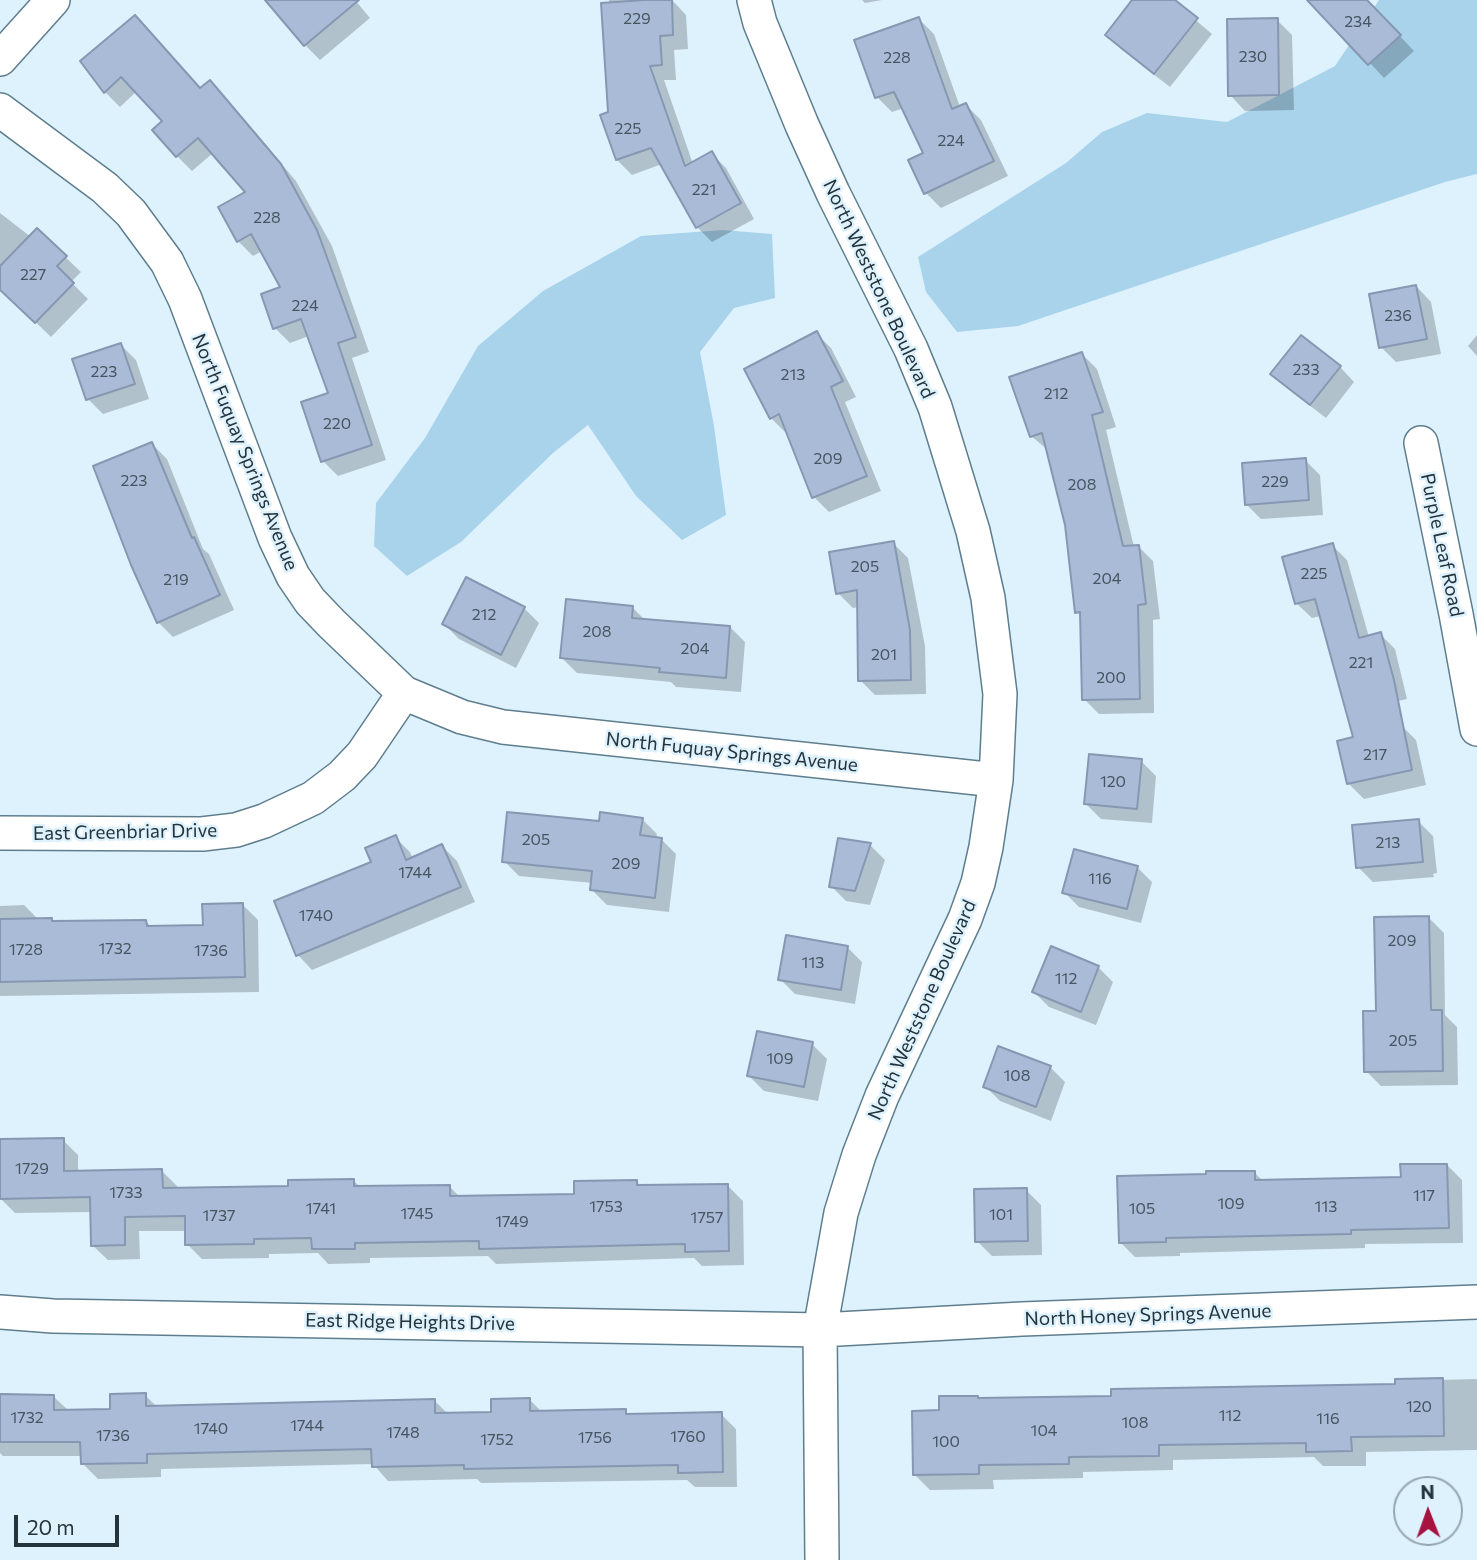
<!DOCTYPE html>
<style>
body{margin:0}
#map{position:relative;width:1477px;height:1560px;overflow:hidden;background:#def2fe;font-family:Commissioner,sans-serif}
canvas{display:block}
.north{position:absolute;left:1393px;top:1476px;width:70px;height:70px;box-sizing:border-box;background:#def2fe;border:2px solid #94a6b0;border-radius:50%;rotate:359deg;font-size:19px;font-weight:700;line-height:28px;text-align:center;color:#25333a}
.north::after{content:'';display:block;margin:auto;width:24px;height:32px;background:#a81241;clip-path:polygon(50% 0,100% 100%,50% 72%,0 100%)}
.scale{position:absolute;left:14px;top:1515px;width:105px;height:32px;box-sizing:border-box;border:4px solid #25333a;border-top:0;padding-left:9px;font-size:21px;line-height:24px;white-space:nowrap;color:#25333a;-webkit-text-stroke:5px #def2fe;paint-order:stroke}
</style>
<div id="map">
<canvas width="1477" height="1560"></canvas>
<div class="north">N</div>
<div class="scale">20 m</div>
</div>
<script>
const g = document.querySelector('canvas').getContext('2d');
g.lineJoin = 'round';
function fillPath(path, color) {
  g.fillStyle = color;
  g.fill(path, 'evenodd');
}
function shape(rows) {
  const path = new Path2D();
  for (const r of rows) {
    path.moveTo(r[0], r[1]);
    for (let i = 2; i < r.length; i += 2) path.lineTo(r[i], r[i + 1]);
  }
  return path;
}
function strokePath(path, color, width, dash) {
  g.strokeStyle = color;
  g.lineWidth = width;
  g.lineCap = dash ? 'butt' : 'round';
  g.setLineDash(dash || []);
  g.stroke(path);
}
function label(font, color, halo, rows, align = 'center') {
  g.font = font + ' Commissioner,sans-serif';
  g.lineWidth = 5;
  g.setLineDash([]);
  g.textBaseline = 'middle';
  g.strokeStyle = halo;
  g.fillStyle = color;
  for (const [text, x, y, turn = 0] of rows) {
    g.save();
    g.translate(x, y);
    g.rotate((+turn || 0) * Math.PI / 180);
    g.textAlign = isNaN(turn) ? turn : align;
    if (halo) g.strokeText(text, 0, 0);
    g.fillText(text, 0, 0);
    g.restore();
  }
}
const green = shape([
 [1379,0,1477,0,1477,174,1445,182,1018,326,957,332,926,292,918,257,1066,163,1102,132,1147,113,1227,122,1335,66],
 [723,230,772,234,775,298,734,308,700,352,714,426,726,515,682,540,636,496,588,425,553,453,461,542,407,576,374,546,376,503,425,438,478,346,543,291,641,236]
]);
const shadow = shape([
 [355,0,370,18,320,60,305,45],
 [609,0,672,0,686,15,688,49,674,50,676,80,664,80,693,164,711,153,726,168,754,219,712,242,697,227,662,164,632,175,617,160,610,113],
 [862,0,882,0,865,3],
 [1135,0,1172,0,1212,34,1170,87,1122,50,1107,35],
 [1328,0,1366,0,1414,51,1384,78,1370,63],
 [919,19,934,34,960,107,966,105,981,120,1008,176,941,208,926,193,925,154,904,108,892,112,877,97],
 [1277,20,1292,35,1294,110,1245,111,1230,95],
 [82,62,225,97,296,181,332,246,369,352,352,358,386,460,338,476,323,461,330,394,309,336,290,343,275,328,282,288,262,251,253,256,238,241,248,193,213,153,192,171,177,156,165,121,137,91,120,107,105,92],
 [0,213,31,237,37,230,81,272,71,282,88,299,51,337,0,288],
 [1416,286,1431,302,1441,354,1396,362,1381,347],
 [816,333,831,348,856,397,845,402,881,491,829,512,814,497,788,432,786,433,771,418],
 [1477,335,1477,356,1468,346],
 [121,345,136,360,149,399,103,414,88,399],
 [1082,354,1097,369,1116,427,1106,430,1134,547,1138,546,1153,561,1160,619,1153,620,1154,713,1099,714,1084,699,1082,617,1077,612,1074,554,1048,450,1031,436],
 [1340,367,1354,382,1326,418,1288,389,1273,374],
 [152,444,167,459,203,549,209,554,234,610,173,637,158,622],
 [1305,460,1320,475,1323,515,1261,519,1246,504],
 [893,543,908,558,925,646,926,694,875,695,860,680,859,607,853,608,838,593],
 [1332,545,1347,560,1369,637,1380,634,1395,649,1407,699,1358,710,1321,616,1312,618,1296,603],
 [524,608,539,623,516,668,459,639,444,624],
 [633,608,646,621,730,627,745,642,741,692,676,687,671,682,577,673,562,658],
 [1401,725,1416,740,1426,785,1364,799,1349,784],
 [1141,761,1156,776,1152,823,1101,819,1086,804],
 [642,819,657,834,656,839,661,839,676,854,669,912,607,905,592,890,593,883,519,876,504,861,600,822],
 [1418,821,1433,836,1437,873,1433,874,1434,877,1373,882,1358,867],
 [395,837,410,852,413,859,442,846,457,861,475,902,312,970,298,955],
 [870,845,885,860,870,905,846,901,831,886],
 [1137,867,1152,882,1141,923,1079,907,1064,892],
 [24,905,39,920,51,920,54,923,146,921,152,928,204,927,243,905,258,920,259,992,0,996,0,906],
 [1429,918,1444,933,1445,1015,1457,1027,1458,1085,1381,1086,1366,1071,1378,1013],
 [847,947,862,962,855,1004,795,994,780,979],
 [1098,967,1113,982,1096,1025,1049,1007,1034,992],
 [812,1044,827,1059,818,1101,764,1091,749,1076],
 [1050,1067,1065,1082,1051,1121,1000,1101,985,1086],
 [63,1140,78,1155,78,1172,162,1171,177,1186,177,1190,289,1188,353,1180,361,1188,449,1186,461,1198,576,1196,637,1182,642,1187,728,1186,743,1201,744,1265,702,1266,694,1258,496,1264,488,1256,370,1258,370,1263,328,1264,318,1253,269,1254,269,1258,202,1259,187,1244,187,1231,139,1231,140,1259,108,1260,92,1245,92,1212,15,1213,0,1198,0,1141],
 [1447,1165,1462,1180,1463,1243,1365,1244,1365,1248,1180,1253,1180,1256,1135,1257,1120,1242,1254,1172,1263,1181,1402,1179],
 [1026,1190,1041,1205,1042,1255,992,1256,977,1241],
 [1477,1379,1477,1450,1366,1452,1366,1466,1323,1466,1314,1457,1173,1460,1173,1470,1083,1472,1083,1478,993,1480,994,1489,930,1490,915,1475,941,1412,980,1400,1113,1397,1397,1386,1397,1381],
 [145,1395,157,1407,434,1400,448,1414,493,1413,530,1400,542,1412,625,1411,630,1416,721,1414,736,1429,737,1487,695,1487,687,1480,481,1483,477,1479,388,1481,373,1464,161,1469,161,1477,98,1479,82,1463,82,1456,3,1456,0,1453,0,1396,54,1397,69,1411,112,1411]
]);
const building = shape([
 [265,0,359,0,304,46,265,0],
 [644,0,672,0,673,35,660,36,662,65,650,66,685,166,712,151,741,203,696,228,651,148,616,160,600,115,608,112,601,3,644,0],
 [1132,0,1175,0,1198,18,1154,74,1105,35,1132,0],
 [1307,0,1367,0,1401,35,1368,65,1307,0],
 [135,15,200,88,210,80,281,164,317,230,356,337,338,343,372,445,321,462,301,402,328,393,301,319,273,329,261,294,280,287,251,234,237,242,218,207,245,192,198,138,176,157,152,130,162,121,121,77,104,93,80,61,135,15],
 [919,17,952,109,966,103,994,161,924,194,908,160,923,153,894,92,875,98,854,40,919,17],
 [1278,18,1279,95,1228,96,1227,19,1278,18],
 [37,228,67,256,57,266,74,283,35,323,0,290,0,266,37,228],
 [1416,285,1427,339,1379,348,1369,294,1416,285],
 [817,331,843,381,831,387,867,476,812,498,779,414,770,419,744,369,817,331],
 [1301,335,1341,366,1310,405,1270,374,1301,335],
 [121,343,135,384,86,400,72,359,121,343],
 [1082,352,1103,412,1092,415,1123,546,1139,545,1146,604,1138,605,1140,699,1082,700,1080,612,1075,613,1065,525,1042,433,1030,437,1009,377,1082,352],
 [152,442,192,538,194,537,220,595,157,623,131,565,93,466,152,442],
 [1306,458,1309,500,1245,505,1242,463,1306,458],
 [894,541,910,630,911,680,858,681,857,590,836,594,829,552,894,541],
 [1333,543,1359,638,1381,632,1394,680,1412,770,1347,784,1337,741,1353,737,1315,599,1295,604,1282,557,1333,543],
 [466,577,525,607,501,655,442,624,466,577],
 [566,599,633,606,632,618,730,626,726,678,659,672,660,668,560,658,566,599],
 [1089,754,1142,759,1137,809,1084,804,1089,754],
 [507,812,599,821,600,812,643,818,640,835,662,838,655,898,590,890,592,871,502,862,507,812],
 [1419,819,1423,862,1356,868,1352,825,1419,819],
 [396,835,406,860,442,844,461,887,296,956,274,901,371,862,365,848,396,835],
 [838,838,871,843,855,891,829,887,838,838],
 [1074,849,1138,866,1127,909,1062,893,1074,849],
 [243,903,245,977,0,982,0,919,52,918,52,921,146,920,147,926,203,925,202,904,243,903],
 [1429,916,1431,1010,1442,1010,1443,1071,1364,1072,1363,1011,1376,1011,1374,917,1429,916],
 [786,935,848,946,841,990,778,980,786,935],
 [1051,946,1099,966,1081,1012,1032,992,1051,946],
 [757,1031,813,1042,804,1087,747,1076,757,1031],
 [998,1046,1051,1066,1036,1107,983,1087,998,1046],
 [64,1138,64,1171,162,1169,163,1188,288,1186,288,1180,354,1179,354,1186,450,1185,450,1196,574,1194,574,1181,637,1180,637,1185,728,1184,729,1251,685,1252,685,1244,479,1249,479,1241,355,1243,355,1249,312,1249,311,1238,254,1239,254,1244,185,1245,185,1216,125,1217,125,1245,91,1246,90,1197,0,1199,0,1139,64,1138],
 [1400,1164,1447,1164,1449,1228,1351,1230,1351,1234,1166,1238,1166,1242,1119,1243,1117,1176,1206,1174,1206,1171,1255,1171,1255,1180,1401,1177,1400,1164],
 [1027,1188,1028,1241,975,1242,974,1189,1027,1188],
 [1443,1378,1444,1436,1351,1437,1352,1451,1306,1452,1306,1443,1159,1445,1159,1456,1069,1457,1069,1464,979,1465,979,1474,913,1475,912,1411,939,1410,939,1396,978,1396,978,1398,1111,1396,1111,1389,1395,1384,1395,1379,1443,1378],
 [146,1393,146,1406,435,1399,435,1413,491,1412,491,1399,530,1398,530,1411,626,1409,626,1414,722,1412,723,1472,678,1473,678,1465,464,1469,464,1465,372,1467,371,1449,147,1454,147,1463,81,1464,80,1442,0,1442,0,1394,54,1395,54,1410,110,1409,110,1394,146,1393]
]);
const minor = shape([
 [754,0,760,23,802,125,833,193,911,349,935,407,973,531,988,598,1000,694,996,780,986,847,978,883,965,919,882,1096,859,1155,841,1213,820,1330,822,1560],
 [0,59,53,0],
 [0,110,105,188,131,213,167,262,185,299,275,538,293,576,310,601,332,624,404,693,462,717,503,727,996,780],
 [1421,443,1456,614,1477,729],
 [0,833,202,834,236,830,264,821,313,798,342,776,362,755,404,693],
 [0,1312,53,1316,820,1330,1022,1319,1477,1302]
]);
const numberNames = [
 ["229",637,19],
 ["234",1358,22],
 ["230",1253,57],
 ["228",897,58],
 ["225",628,129],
 ["224",951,141],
 ["221",704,190],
 ["228",267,218],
 ["227",33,275],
 ["224",305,306],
 ["236",1398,316],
 ["233",1306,370],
 ["223",104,372],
 ["213",793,375],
 ["212",1056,394],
 ["220",337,424],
 ["209",828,459],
 ["223",134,481],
 ["229",1275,482],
 ["208",1082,485],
 ["205",865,567],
 ["225",1314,574],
 ["204",1107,579],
 ["219",176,580],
 ["212",484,615],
 ["208",597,632],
 ["204",695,649],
 ["201",884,655],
 ["221",1361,663],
 ["200",1111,678],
 ["217",1375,755],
 ["120",1113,782],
 ["205",536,840],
 ["213",1388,843],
 ["209",626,864],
 ["1744",415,873],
 ["116",1100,879],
 ["1740",316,916],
 ["209",1402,941],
 ["1732",115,949],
 ["1728",26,950],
 ["1736",211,951],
 ["113",813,963],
 ["112",1066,979],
 ["205",1403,1041],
 ["109",780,1059],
 ["108",1017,1076],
 ["1729",32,1169],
 ["1733",126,1193],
 ["117",1424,1196],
 ["109",1231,1204],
 ["1753",606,1207],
 ["113",1326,1207],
 ["1741",321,1209],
 ["105",1142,1209],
 ["1745",417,1214],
 ["101",1001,1215],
 ["1737",219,1216],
 ["1757",707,1218],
 ["1749",512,1222],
 ["120",1419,1407],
 ["112",1230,1416],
 ["1732",27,1418],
 ["116",1328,1419],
 ["108",1135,1423],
 ["1744",307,1426],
 ["1740",211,1429],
 ["104",1044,1431],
 ["1748",403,1433],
 ["1736",113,1436],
 ["1760",688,1437],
 ["1756",595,1438],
 ["1752",497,1440],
 ["100",946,1442]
];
const streetNames = [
 ["North Weststone Boulevard",879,289,65],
 ["North Fuquay Springs Avenue",245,452,68],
 ["Purple Leaf Road",1442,545,78],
 ["North Fuquay Springs Avenue",732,752,6],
 ["East Greenbriar Drive",125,832,-1],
 ["North Weststone Boulevard",922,1010,-66],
 ["North Honey Springs Avenue",1148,1315,-2],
 ["East Ridge Heights Drive",410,1322,1]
];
fillPath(green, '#a8d3eb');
fillPath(shadow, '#0003');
fillPath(building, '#a9bbd7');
strokePath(building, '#8697b2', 2);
strokePath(minor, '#5e7e8e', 36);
strokePath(minor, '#fff', 33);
label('16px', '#465561', null, numberNames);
label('19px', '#25333a', '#def2fe', streetNames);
</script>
